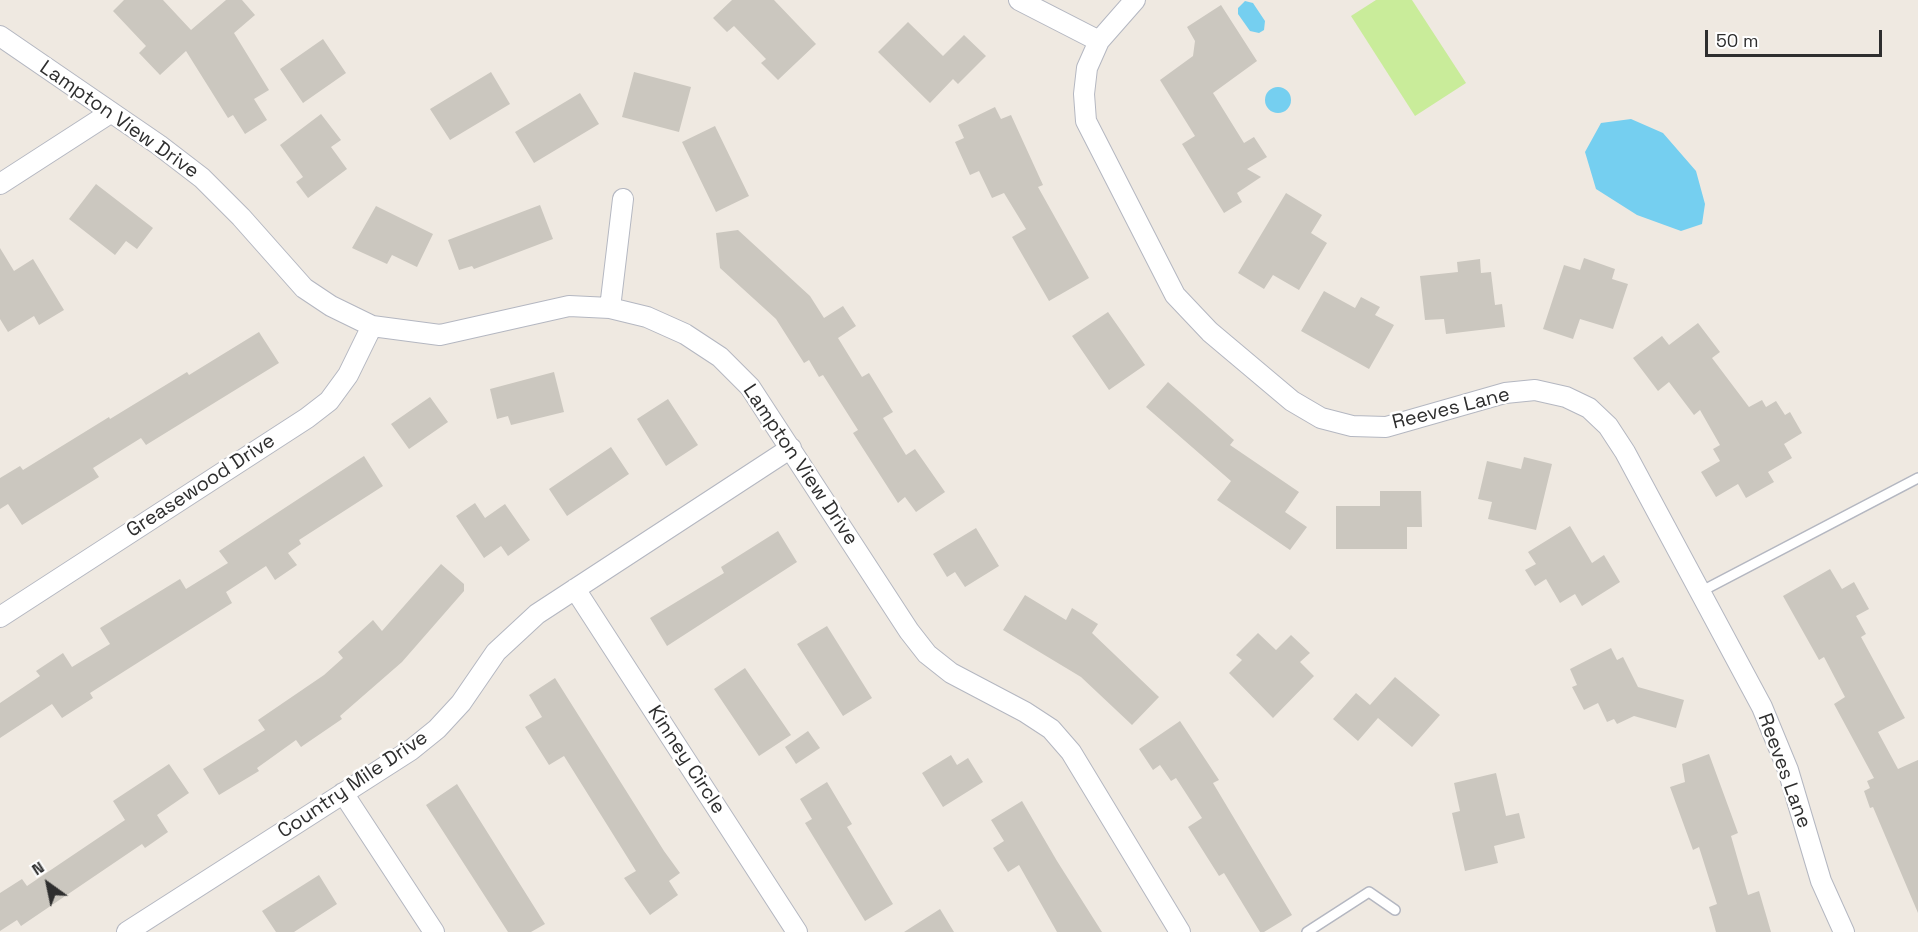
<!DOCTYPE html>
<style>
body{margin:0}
#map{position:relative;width:1918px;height:932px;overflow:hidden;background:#efe9e1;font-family:"Space Grotesk",sans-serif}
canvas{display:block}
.north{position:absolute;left:18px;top:854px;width:60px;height:60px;-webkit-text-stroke:4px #fff;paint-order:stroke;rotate:327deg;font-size:16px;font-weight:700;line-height:24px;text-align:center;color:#2e2e2e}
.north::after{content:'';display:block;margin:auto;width:21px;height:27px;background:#2e2e2e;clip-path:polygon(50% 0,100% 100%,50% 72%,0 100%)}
.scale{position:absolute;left:1705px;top:30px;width:177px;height:27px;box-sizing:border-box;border:3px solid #2e2e2e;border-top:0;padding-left:8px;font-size:18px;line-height:21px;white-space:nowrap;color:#2e2e2e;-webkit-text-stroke:4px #fff;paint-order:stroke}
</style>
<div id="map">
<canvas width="1918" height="932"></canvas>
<div class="north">N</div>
<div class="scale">50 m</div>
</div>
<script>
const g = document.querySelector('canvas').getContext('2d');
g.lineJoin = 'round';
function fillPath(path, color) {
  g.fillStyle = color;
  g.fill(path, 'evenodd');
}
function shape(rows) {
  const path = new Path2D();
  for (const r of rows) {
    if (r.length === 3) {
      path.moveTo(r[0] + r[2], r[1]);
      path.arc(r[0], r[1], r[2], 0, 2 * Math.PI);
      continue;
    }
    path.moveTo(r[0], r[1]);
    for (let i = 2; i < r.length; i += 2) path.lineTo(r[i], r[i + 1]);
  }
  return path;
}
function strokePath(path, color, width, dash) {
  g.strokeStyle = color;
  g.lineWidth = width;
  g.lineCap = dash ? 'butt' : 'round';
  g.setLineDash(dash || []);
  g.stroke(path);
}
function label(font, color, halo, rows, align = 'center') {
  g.font = font + ' "Space Grotesk",sans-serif';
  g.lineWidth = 5;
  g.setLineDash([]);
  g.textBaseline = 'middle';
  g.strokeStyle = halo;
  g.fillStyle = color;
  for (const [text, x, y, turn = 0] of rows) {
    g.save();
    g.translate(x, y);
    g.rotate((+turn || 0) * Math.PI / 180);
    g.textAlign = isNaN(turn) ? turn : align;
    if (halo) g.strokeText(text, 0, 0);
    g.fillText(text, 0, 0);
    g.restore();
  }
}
const pitch = shape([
 [1376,0,1412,0,1466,83,1415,116,1351,16]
]);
const water = shape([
 [1245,1,1253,3,1265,21,1264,30,1259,33,1250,31,1238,14,1238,8],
 [1278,100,13],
 [1631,119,1663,133,1696,171,1705,204,1702,224,1681,231,1637,215,1596,189,1585,152,1601,123]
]);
const building = shape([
 [124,0,163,0,191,30,226,0,242,0,255,15,234,33,269,90,254,99,267,120,245,134,233,115,228,118,186,51,160,75,139,53,146,46,113,11],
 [732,0,774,0,816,44,778,80,761,63,766,59,734,26,727,32,713,18],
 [1221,5,1257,61,1213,93,1244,143,1254,137,1267,157,1247,169,1261,177,1237,193,1242,202,1224,213,1182,144,1195,136,1160,80,1193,56,1195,41,1187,27],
 [908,22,943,56,964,35,986,56,958,84,953,79,930,103,878,52],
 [323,39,346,73,303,103,280,69],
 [491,72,510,104,450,140,430,109],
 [634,72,691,87,679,132,622,117],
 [580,93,599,124,534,163,515,132],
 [995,107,1001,119,1011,115,1043,185,1038,187,1089,278,1049,301,1012,237,1026,229,1004,193,992,198,979,171,970,175,955,142,964,138,958,125],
 [321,114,341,140,331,147,347,169,308,198,296,182,303,177,280,145],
 [715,126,749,196,716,212,682,142],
 [96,184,153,228,137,249,126,241,115,255,69,219],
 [1286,193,1322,215,1311,233,1327,243,1299,290,1273,275,1264,289,1238,273],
 [540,205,553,239,474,269,472,266,459,270,448,240],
 [376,206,433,234,417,267,392,255,387,264,352,248],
 [738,230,810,296,824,318,843,306,856,326,838,338,862,377,869,373,893,412,883,418,906,455,915,449,945,492,916,512,905,497,898,503,853,433,858,430,823,375,819,377,809,360,804,363,776,319,720,268,716,233],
 [0,248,14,271,33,259,64,310,39,325,34,316,8,332,0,319],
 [1584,258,1615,269,1612,279,1628,284,1613,329,1580,319,1573,339,1543,329,1564,265,1580,270],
 [1480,259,1481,273,1491,272,1495,305,1502,304,1505,327,1446,334,1444,319,1425,320,1420,276,1458,272,1457,262],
 [1324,291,1355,308,1361,297,1380,307,1375,315,1394,325,1369,369,1301,331],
 [1108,312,1145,365,1109,390,1072,336],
 [1698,323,1720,352,1712,358,1749,407,1762,400,1766,407,1776,401,1785,415,1790,412,1802,433,1784,444,1792,458,1768,472,1774,482,1746,498,1738,484,1716,497,1701,472,1720,461,1713,449,1720,445,1700,410,1694,415,1669,382,1658,391,1633,358,1662,336,1669,345],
 [259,332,279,363,146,445,141,438,93,468,99,477,22,525,8,504,0,509,0,478,20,466,23,470,109,417,110,419,187,372,189,375],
 [554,372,564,412,511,425,508,416,497,419,490,389],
 [1168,382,1234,440,1230,445,1299,492,1285,512,1307,527,1290,550,1217,500,1231,481,1146,407],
 [430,397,448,422,409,449,391,424],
 [668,399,698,445,666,466,637,419],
 [611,447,629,474,567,516,549,489],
 [364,456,383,486,299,540,301,544,288,553,297,565,275,580,266,566,226,592,232,603,90,693,93,698,62,718,52,704,0,738,0,703,40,676,36,671,63,653,72,667,110,644,100,628,180,579,186,589,228,563,219,551],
 [1524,457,1552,464,1536,530,1488,519,1492,502,1478,499,1487,461,1521,469],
 [1380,491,1421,491,1422,527,1407,527,1407,549,1336,549,1336,506,1380,506],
 [475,503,485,518,505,504,530,540,508,556,501,546,484,558,456,516],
 [1570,526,1592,563,1604,555,1620,582,1582,606,1575,594,1560,603,1546,579,1535,586,1525,570,1536,564,1528,552],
 [976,528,999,566,965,587,955,572,947,577,933,554],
 [778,531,797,562,667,646,650,618,724,573,721,567],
 [441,564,464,584,464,591,402,662,340,716,342,719,301,747,296,740,257,768,259,771,219,795,203,769,265,730,258,720,324,675,343,658,338,652,373,620,382,631],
 [1830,569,1842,589,1854,582,1869,609,1856,616,1866,634,1861,637,1905,718,1878,732,1898,769,1918,760,1918,913,1873,807,1870,808,1864,791,1870,788,1867,781,1874,778,1834,704,1845,697,1824,657,1819,660,1783,596],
 [1025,595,1066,620,1072,608,1098,624,1092,633,1159,697,1132,725,1081,677,1003,630],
 [827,626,872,698,843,716,797,644],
 [1258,633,1276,650,1291,635,1310,653,1300,662,1314,676,1273,718,1229,673,1242,660,1236,655],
 [1611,648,1617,660,1623,657,1638,687,1684,700,1676,728,1634,716,1617,724,1614,719,1607,722,1598,703,1584,710,1572,687,1577,685,1570,669],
 [745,668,791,735,759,756,714,689],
 [1395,677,1440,715,1412,747,1378,718,1358,741,1333,719,1356,693,1370,705],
 [555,678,664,851,680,873,669,881,678,895,650,915,624,878,636,871,564,756,549,765,525,727,542,717,529,695],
 [1180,721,1219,780,1213,783,1292,915,1264,932,1260,932,1224,873,1219,876,1188,827,1202,818,1176,778,1171,781,1160,765,1153,770,1139,749],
 [808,731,820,748,796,764,785,747],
 [1709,754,1738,833,1731,836,1748,895,1759,891,1771,932,1716,932,1709,907,1717,904,1699,847,1693,850,1670,787,1685,782,1682,764],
 [951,755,957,765,968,758,983,782,943,807,922,773],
 [169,764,189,793,157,815,168,832,145,848,142,844,21,926,17,920,0,931,0,893,22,879,27,886,125,820,113,801],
 [1496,773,1506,816,1519,813,1525,838,1494,846,1498,863,1465,871,1452,813,1460,811,1454,783],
 [827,782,852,824,847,827,893,904,865,921,805,823,812,819,800,799],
 [457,784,545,924,531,932,508,932,426,805],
 [1022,801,1057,861,1102,932,1057,932,1019,865,1008,872,993,848,1004,841,991,820],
 [319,875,337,904,294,932,276,932,262,911],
 [940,909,954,932,904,932]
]);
const service = shape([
 [1700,592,1918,478],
 [1307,932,1369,892,1395,910]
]);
const minor = shape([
 [1019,0,1099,41],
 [1135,0,1099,41,1087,68,1084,94,1086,121,1175,295,1210,332,1292,401,1321,418,1352,426,1386,427,1505,393,1535,390,1566,397,1589,408,1608,426,1625,452,1762,707,1788,770,1821,881,1844,932],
 [0,36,159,145,202,178,241,217,304,288,331,306,372,326,440,335,569,306,610,308,647,317,685,334,720,357,750,387,909,631,927,654,951,673,1025,712,1051,729,1071,752,1180,932],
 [0,184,110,113],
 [610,308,623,199],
 [575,589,797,932],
 [0,617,307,418,329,401,348,375,372,326],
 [343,793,434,932],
 [127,932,411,750,437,729,461,703,496,652,537,614,791,448]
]);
const streetNames = [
 ["Lampton View Drive",119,120,35],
 ["Reeves Lane",1451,409,-14],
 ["Lampton View Drive",800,465,56],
 ["Greasewood Drive",201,486,-33],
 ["Kinney Circle",686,760,57],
 ["Reeves Lane",1784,771,70],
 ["Country Mile Drive",353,785,-34]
];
fillPath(pitch, '#c9ec9a');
fillPath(water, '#75cff0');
fillPath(building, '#cbc7bf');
strokePath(service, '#b4b7c1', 12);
strokePath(minor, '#b4b7c1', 22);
strokePath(service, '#fff', 9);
strokePath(minor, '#fff', 20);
label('20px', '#2e2e2e', '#fff', streetNames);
</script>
